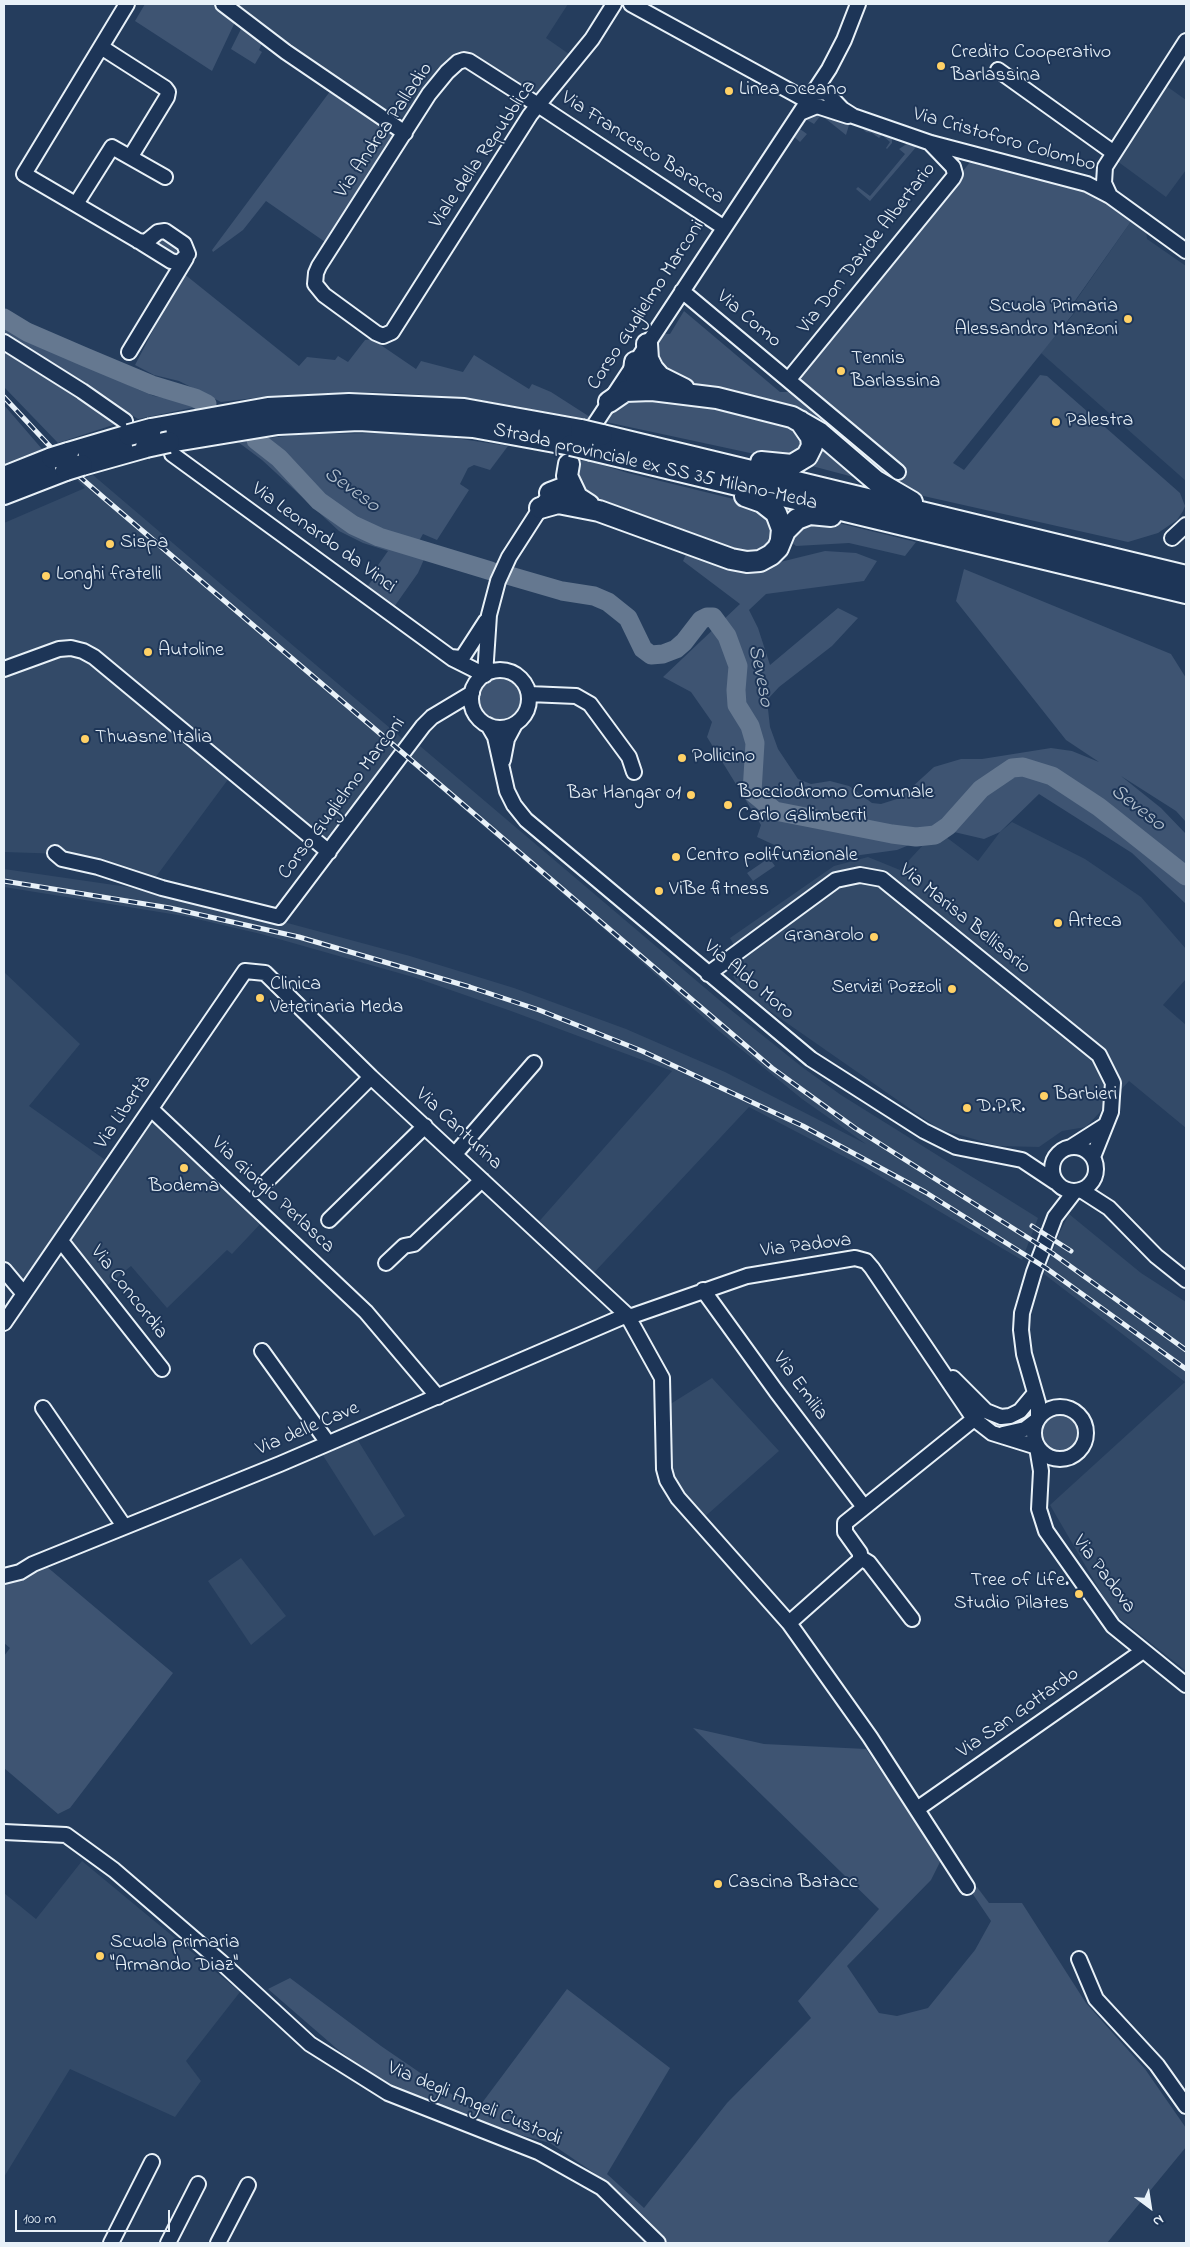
<!DOCTYPE html>
<meta charset="utf-8">
<style>
body{margin:0}
#map{position:relative;width:1190px;height:2247px;overflow:hidden;background:#253d5d;font-family:"Indie Flower",sans-serif}
canvas{display:block}
.frame{position:absolute;inset:0;border:5px solid #e8f1f8;pointer-events:none}
.north{position:absolute;left:1125px;top:2182px;width:50px;height:50px;-webkit-text-stroke:4px #1d3557;paint-order:stroke;rotate:149deg;font-size:14px;font-weight:700;line-height:20px;text-align:center;color:#e8f1f8}
.north::after{content:'';display:block;margin:auto;width:18px;height:22px;background:#e8f1f8;clip-path:polygon(50% 0,100% 100%,50% 72%,0 100%)}
.scale{position:absolute;left:15px;top:2210px;width:155px;height:22px;box-sizing:border-box;border:2px solid #e8f1f8;border-top:0;padding-left:6px;font-size:15px;line-height:18px;white-space:nowrap;color:#e8f1f8;-webkit-text-stroke:4px #1d3557;paint-order:stroke}
</style>
<div id="map">
<canvas width="1190" height="2247"></canvas>
<div class="frame"></div>
<div class="north">N</div>
<div class="scale">100 m</div>
</div>
<script>
const g = document.querySelector('canvas').getContext('2d');
g.lineJoin = 'round';
function fillPath(path, color) {
  g.fillStyle = color;
  g.fill(path, 'evenodd');
}
function shape(rows) {
  const path = new Path2D();
  for (const r of rows) {
    if (r.length === 3) {
      path.moveTo(r[0] + r[2], r[1]);
      path.arc(r[0], r[1], r[2], 0, 2 * Math.PI);
      continue;
    }
    path.moveTo(r[0], r[1]);
    for (let i = 2; i < r.length; i += 2) path.lineTo(r[i], r[i + 1]);
  }
  return path;
}
function strokePath(path, color, width, dash) {
  g.strokeStyle = color;
  g.lineWidth = width;
  g.lineCap = dash ? 'butt' : 'round';
  g.setLineDash(dash || []);
  g.stroke(path);
}
function label(font, color, halo, rows, align = 'center') {
  g.font = font + ' "Indie Flower",sans-serif';
  g.lineWidth = 4;
  g.setLineDash([]);
  g.textBaseline = 'middle';
  g.strokeStyle = halo;
  g.fillStyle = color;
  for (const [text, x, y, turn = 0] of rows) {
    g.save();
    g.translate(x, y);
    g.rotate((+turn || 0) * Math.PI / 180);
    g.textAlign = isNaN(turn) ? turn : align;
    if (halo) g.strokeText(text, 0, 0);
    g.fillText(text, 0, 0);
    g.restore();
  }
}
const built = shape([
 [235,4,568,4,546,38,569,54,537,92,530,93,469,54,453,56,407,117,397,118,318,66],
 [1165,85,1186,100,1186,170,1166,197,1117,161],
 [1132,220,1146,230,1147,239,1186,266,1186,481,1041,353,1077,310,1072,306],
 [93,475,404,740,329,842,238,766,155,878,102,860,65,854,4,852,4,523,85,488,77,480],
 [420,746,731,1010,802,1067,841,1095,1038,1218,1022,1260,864,1167,749,1107,589,1278,535,1226,672,1071,511,1011,413,977,261,934,184,916,4,887,4,869,128,887,243,911,410,956,514,988,626,1029,725,1072,866,1144,802,1099,714,1027,619,942,406,760],
 [1012,822,1085,859,1141,897,1186,949,1186,979,1163,1005,1186,1025,1186,1128,1129,1081,1086,1127,1062,1131,1039,1147,998,1146,939,1129,741,991,733,976,745,965,730,938,834,866,868,857,900,870,923,845,946,837,978,861,1000,832],
 [4,972,80,1044,29,1106,111,1164,24,1292,4,1268],
 [152,1112,264,1220,232,1254,227,1250,167,1308,131,1266,103,1289,64,1241],
 [1069,1214,1141,1273,1186,1302,1186,1671,1113,1613,1050,1505,1185,1382,1044,1274,1060,1232],
 [712,1378,779,1451,700,1521,668,1480,664,1408],
 [352,1431,405,1516,374,1536,317,1446],
 [241,1558,286,1616,251,1645,208,1581],
 [82,1861,240,1992,186,2061,201,2081,175,2117,70,2069,4,2177,4,1893,36,1919]
]);
const green = shape([
 [145,4,215,4,236,20,212,71,135,21],
 [246,28,263,41,259,50,262,52,255,64,231,49,241,29],
 [331,90,392,132,393,136,393,140,328,244,266,201,243,230,213,252,212,250],
 [822,113,849,125,846,135,821,115,814,124,807,120,800,129,807,134,800,142,793,136,804,121,816,114],
 [862,128,889,136,892,138,892,143,887,149,886,148,890,142,882,135,879,138,872,133,866,132],
 [908,143,917,146,870,201,856,189,858,187,870,196,905,154,899,149],
 [971,161,1066,183,1099,198,1132,220,1072,305,1077,309,953,463,964,470,1040,375,1047,376,1180,493,1185,506,1183,511,1177,520,1158,533,1128,542,919,495,905,490,850,453,727,394,678,380,662,370,656,351,659,343,665,334,670,334,684,311,780,392,795,392,794,380],
 [161,235,180,245,180,255,176,256,158,245,156,241],
 [183,273,299,366,307,357,335,360,338,356,348,362,365,340,372,339,416,369,421,361,463,372,474,355,529,389,532,384,551,392,590,417,588,419,475,399,399,393,353,392,271,396,221,402,179,381,154,375,135,365],
 [4,324,137,389,154,396,181,401,196,407,138,419,4,334],
 [4,349,58,383,116,424,58,443,4,387],
 [632,399,704,403,798,426,806,450,778,459,606,422,617,407],
 [4,405,42,449,4,464],
 [388,433,448,437,508,446,490,470,474,465,468,468,460,484,469,490,437,540,423,534,419,541,412,542,359,523,331,504,304,480,267,438,306,434],
 [817,438,861,479,808,465],
 [247,441,268,457,322,509,348,529,367,538,425,557,418,573,394,607,367,587,379,571,376,568,388,551,363,543,339,531,262,460,238,442],
 [586,460,628,473,754,504,774,522,771,545,749,556,588,497,576,477,581,461],
 [830,521,916,542,905,556,849,543,796,546,791,542,799,524],
 [688,550,776,563,825,551,856,553,877,561,864,581,766,594,749,610,758,628,770,665,838,608,858,618,832,646,779,687,767,700,770,727,778,749,798,779,811,784,830,781,849,786,872,803,881,804,900,798,934,767,961,759,982,759,1051,748,1072,751,1099,762,1066,740,956,601,964,569,1171,654,1186,678,1186,822,1176,811,1121,776,1161,808,1186,834,1186,904,1132,853,1039,794,1000,832,984,839,954,832,919,841,897,850,824,860,792,853,757,837,761,825,707,737,712,722,691,692,663,677,740,604,683,561],
 [500,700,23],
 [769,858,775,866,753,881,747,873],
 [1060,1435,19],
 [46,1566,173,1673,70,1808,58,1814,4,1768,4,1656,10,1648,4,1643,4,1585],
 [693,1728,764,1744,866,1749,911,1815,940,1862,931,1880,847,1966,879,2013,897,2016,928,2008,975,1950,991,1921,970,1890,977,1887,989,1903,1022,1903,1086,2003,1145,2069,1186,2128,1186,2147,1107,2243,668,2243,600,2177,550,2143,473,2122,377,2079,336,2048,268,1989,290,1978,381,2046,476,2111,567,1989,670,2068,607,2174,644,2208,727,2103,811,2018,798,2001,879,1909]
]);
const river = shape([
 [4,318,27,332,85,357,152,385,195,398,207,404],
 [256,440,279,458,319,501,353,525,379,537,491,571],
 [507,575,562,591,594,596,608,602,628,618,643,649,651,655,663,654,676,649,684,642,701,620,707,617,713,617,727,636,738,666,736,690,737,705,750,726,755,743,752,792,775,811,892,834,916,837,935,835,948,826,981,789,1012,768,1023,767,1052,776,1099,807,1186,876]
]);
const minor = shape([
 [127,4,24,174,142,243,171,261,179,263,188,254,184,244,165,231,158,232,146,242,138,241],
 [223,4,286,52,405,133],
 [614,4,592,39,538,105,530,115,392,332,383,336,376,333,324,295,315,284,316,273,319,266,429,94,447,72,458,62,464,60,469,61,538,105,723,227],
 [631,4,808,101],
 [101,47,165,88,168,92,167,97,131,156],
 [998,70,1114,153],
 [813,93,826,92,842,109,853,116,931,143,1087,184,1110,196,1186,251],
 [800,113,817,106,848,116],
 [1110,196,1104,183,1105,167,1186,41],
 [76,204,112,147,165,177],
 [682,291,898,472],
 [4,342,82,391,125,421],
 [129,352,186,258],
 [789,379,953,178,955,174,953,167,931,144],
 [585,439,829,69,844,40,858,4],
 [172,454,453,659,485,675],
 [1172,538,1186,525],
 [451,657,460,658,464,655,486,621],
 [4,669,59,649,71,648,83,651,94,657,329,852],
 [500,699,29],
 [485,675,489,615,498,581,509,557,545,501],
 [529,694,576,696,590,704,629,757,634,772],
 [488,725,495,737,507,791,514,805,526,820,811,1059,924,1131,956,1147,1022,1160,1055,1182],
 [503,760,507,739,515,724],
 [55,853,62,859,98,867,162,888,279,917,423,726,432,717,472,693],
 [708,974,836,880,860,875,882,879,1099,1055,1113,1083,1112,1096,1111,1112,1093,1157],
 [151,1109,366,1312,438,1397],
 [1074,1169,22],
 [1071,1147,1104,1126],
 [455,1154,534,1063],
 [267,1181,371,1077],
 [1081,1190,1109,1208,1156,1256,1186,1280],
 [329,1220,425,1126],
 [61,1241,162,1369],
 [386,1263,404,1246,414,1244,482,1180],
 [4,1270,24,1294],
 [703,1290,776,1391,864,1507],
 [4,1323,245,971,265,973,371,1077,627,1315,662,1378,664,1469,667,1480,678,1498,789,1623,870,1737,967,1887],
 [262,1351,328,1443],
 [953,1378,986,1411,1001,1417,1010,1416,1020,1411,1035,1393],
 [1060,1433,26],
 [43,1408,124,1526],
 [1003,1434,1025,1429,1038,1419,1038,1403,1024,1354,1021,1330,1022,1313,1034,1272,1055,1217,1075,1191],
 [861,1558,869,1563,912,1619],
 [4,1576,20,1572,33,1564,280,1464,627,1315,632,1316,747,1276,855,1258,866,1261,872,1268,974,1419,992,1433,1037,1447,1041,1471,1039,1509,1046,1531,1113,1626,1186,1685],
 [789,1623,860,1560,860,1553,845,1532,845,1523,974,1419],
 [917,1809,1143,1651],
 [4,1832,66,1835,114,1870,221,1962,310,2044,388,2093,538,2152,602,2188,658,2243],
 [1079,1959,1096,1999,1157,2065,1186,2106],
 [111,2243,152,2162],
 [168,2243,198,2184],
 [218,2243,248,2185]
]);
const highway = shape([
 [647,344,648,359,653,369,660,377,684,389],
 [635,362,634,371,636,377,652,390],
 [609,402,625,391,652,390,717,398,792,417,820,433,876,481,912,502],
 [151,429,268,408,349,404,464,409,581,430],
 [602,435,1186,576],
 [169,442,278,424,359,420,473,427,571,445],
 [592,450,1186,593],
 [68,453,129,435],
 [761,462,792,465,807,456,812,446,811,437,800,421],
 [569,464,567,476,576,495],
 [82,465,146,447],
 [4,477,52,458],
 [550,493,563,488,589,505],
 [4,494,66,470],
 [745,496,762,502,776,513,782,529,781,539],
 [540,508,558,503,599,511,731,559,747,562,760,561,771,555,778,548,785,531,797,519,810,514,831,516]
]);
const rail = shape([
 [4,397,72,470,104,498,772,1068,855,1128,1052,1253,1186,1350],
 [4,881,170,908,299,937,470,987,539,1010,642,1051,803,1126,925,1192,1046,1268,1186,1369],
 [1032,1226,1071,1251]
]);
const highwayBridge = shape([
 [581,430,602,435],
 [129,435,151,429],
 [571,445,592,450],
 [146,447,169,442],
 [52,458,68,453],
 [66,470,82,465]
]);
const markers = [
 [941,66,5,"#ffd166"],
 [729,91,5,"#ffd166"],
 [1128,319,5,"#ffd166"],
 [841,371,5,"#ffd166"],
 [1056,422,5,"#ffd166"],
 [110,544,5,"#ffd166"],
 [46,576,5,"#ffd166"],
 [148,652,5,"#ffd166"],
 [85,739,5,"#ffd166"],
 [682,758,5,"#ffd166"],
 [691,795,5,"#ffd166"],
 [728,805,5,"#ffd166"],
 [676,857,5,"#ffd166"],
 [659,891,5,"#ffd166"],
 [1058,923,5,"#ffd166"],
 [874,937,5,"#ffd166"],
 [952,989,5,"#ffd166"],
 [260,998,5,"#ffd166"],
 [1044,1096,5,"#ffd166"],
 [967,1108,5,"#ffd166"],
 [184,1168,5,"#ffd166"],
 [1079,1594,5,"#ffd166"],
 [718,1884,5,"#ffd166"],
 [100,1956,5,"#ffd166"]
];
const poiNames = [
 ["Credito Cooperativo",951,54],
 ["Barlassina",951,77],
 ["Linea Oceano",739,91],
 ["Scuola Primaria",1118,308,"right"],
 ["Alessandro Manzoni",1118,331,"right"],
 ["Tennis",851,360],
 ["Barlassina",851,383],
 ["Palestra",1066,422],
 ["Sispa",120,544],
 ["Longhi fratelli",56,576],
 ["Autoline",158,652],
 ["Thuasne Italia",95,739],
 ["Pollicino",692,758],
 ["Bocciodromo Comunale",738,794],
 ["Carlo Galimberti",738,817],
 ["Bar Hangar 01",681,795,"right"],
 ["Centro polifunzionale",686,857],
 ["ViBe fitness",669,891],
 ["Arteca",1068,923],
 ["Granarolo",864,937,"right"],
 ["Clinica",270,986],
 ["Veterinaria Meda",270,1009],
 ["Servizi Pozzoli",942,989,"right"],
 ["Barbieri",1054,1096],
 ["D.P.R.",977,1108],
 ["Bodema",184,1188,"center"],
 ["Tree of Life.",1069,1582,"right"],
 ["Studio Pilates",1069,1605,"right"],
 ["Cascina Batacc",728,1884],
 ["Scuola primaria",110,1944],
 ["\"Armando Diaz\"",110,1967]
];
const streetNames = [
 ["Via Andrea Palladio",385,131,-56],
 ["Via Cristoforo Colombo",1004,141,16],
 ["Via Francesco Baracca",642,149,33],
 ["Viale della Repubblica",484,155,-56],
 ["Via Don Davide Albertario",868,249,-52],
 ["Corso Guglielmo Marconi",647,306,-57],
 ["Via Como",748,320,40],
 ["Strada provinciale ex SS 35 Milano-Meda",655,468,13],
 ["Via Leonardo da Vinci",323,539,36],
 ["Corso Guglielmo Marconi",343,799,-53],
 ["Via Marisa Bellisario",964,920,39],
 ["Via Aldo Moro",748,981,40],
 ["Via Libertà",124,1113,-56],
 ["Via Canturina",458,1130,43],
 ["Via Giorgio Perlasca",272,1196,43],
 ["Via Padova",806,1247,-7],
 ["Via Concordia",128,1293,52],
 ["Via Emilia",799,1387,54],
 ["Via delle Cave",308,1430,-23],
 ["Via Padova",1103,1575,53],
 ["Via San Gottardo",1019,1714,-35],
 ["Via degli Angeli Custodi",474,2105,23]
];
const waterNames = [
 ["Seveso",351,491,36],
 ["Seveso",759,676,79],
 ["Seveso",1137,809,38]
];
fillPath(built, '#334a68');
fillPath(green, '#3e5472');
strokePath(river, '#657890', 19);
strokePath(minor, '#e8f1f8', 18);
strokePath(highway, '#e8f1f8', 24);
strokePath(minor, '#1d3557', 14);
strokePath(highway, '#1d3557', 20);
strokePath(rail, '#e8f1f8', 5);
strokePath(rail, '#1d3557', 3, [9]);
strokePath(highwayBridge, '#e8f1f8', 24, []);
strokePath(highwayBridge, '#1d3557', 20);
for (const [x, y, r, color] of markers) {
  const dot = new Path2D();
  dot.arc(x, y, r, 0, 2 * Math.PI);
  g.fillStyle = color;
  g.fill(dot);
  strokePath(dot, '#1d3557', 2);
}
label('20px', '#e8f1f8', '#1d3557', poiNames, 'left');
label('20px', '#e8f1f8', '#1d3557', streetNames);
label('italic 21px', '#b4c1ce', '#1d3557', waterNames);
</script>
